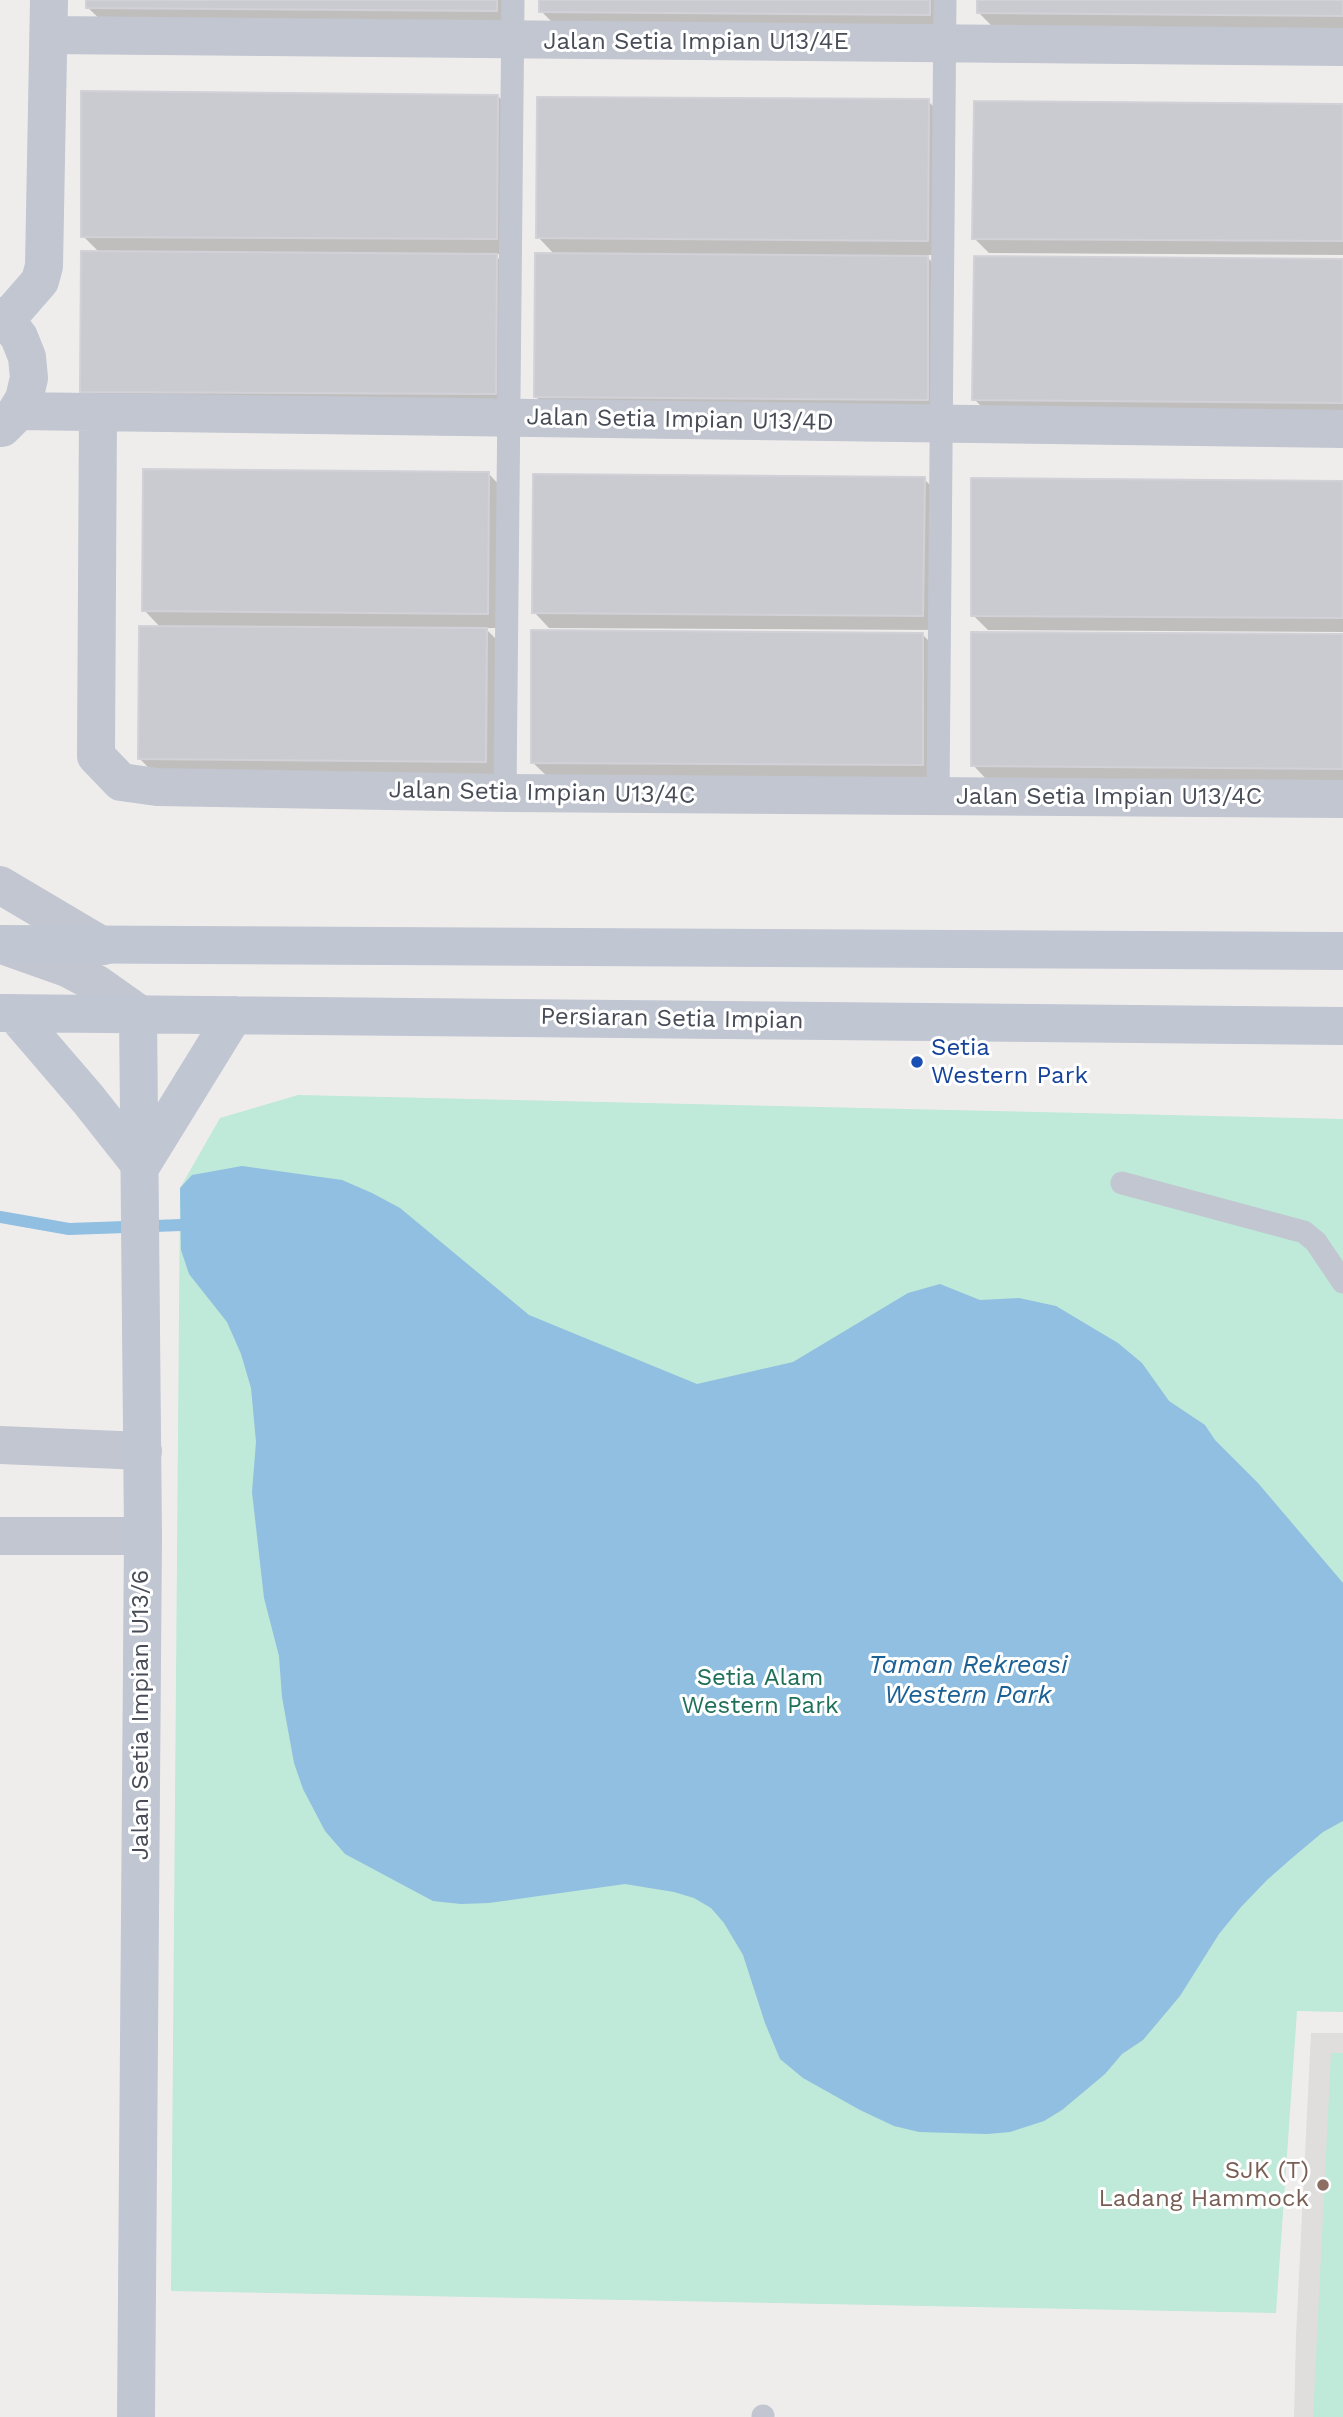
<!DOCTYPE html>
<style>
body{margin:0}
canvas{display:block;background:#efedec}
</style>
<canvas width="1343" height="2417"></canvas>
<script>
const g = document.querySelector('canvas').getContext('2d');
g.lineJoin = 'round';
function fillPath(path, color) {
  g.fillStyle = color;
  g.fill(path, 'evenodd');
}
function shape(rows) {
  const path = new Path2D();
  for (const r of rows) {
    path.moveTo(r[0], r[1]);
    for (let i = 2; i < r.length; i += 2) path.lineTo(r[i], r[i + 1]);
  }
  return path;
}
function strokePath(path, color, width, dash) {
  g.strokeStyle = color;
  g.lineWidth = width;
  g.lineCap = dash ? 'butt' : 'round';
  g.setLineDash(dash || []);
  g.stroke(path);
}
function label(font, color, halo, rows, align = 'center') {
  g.font = font + ' "Work Sans",sans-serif';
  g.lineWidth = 6;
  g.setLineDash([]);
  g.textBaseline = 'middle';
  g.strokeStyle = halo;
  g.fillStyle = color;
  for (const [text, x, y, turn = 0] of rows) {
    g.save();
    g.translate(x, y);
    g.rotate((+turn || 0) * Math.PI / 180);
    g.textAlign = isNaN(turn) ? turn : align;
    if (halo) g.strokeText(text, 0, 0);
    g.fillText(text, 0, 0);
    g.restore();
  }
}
const education = shape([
 [1311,2033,1343,2033,1343,2417,1294,2417,1296,2336]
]);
const green = shape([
 [298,1095,1343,1119,1343,2012,1297,2011,1276,2313,171,2291,180,1188,220,1118],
 [1331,2053,1343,2053,1343,2417,1313,2417]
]);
const water = shape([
 [242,1166,342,1180,372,1193,400,1208,529,1315,697,1384,793,1362,908,1293,940,1284,980,1300,1019,1298,1056,1306,1118,1343,1142,1363,1169,1401,1205,1425,1215,1440,1258,1483,1343,1583,1343,1821,1323,1832,1292,1858,1267,1880,1241,1907,1219,1934,1180,1996,1143,2040,1122,2054,1105,2074,1062,2110,1044,2121,1010,2132,987,2134,919,2132,894,2126,860,2110,803,2078,780,2059,765,2023,743,1955,724,1923,711,1908,694,1898,674,1892,625,1884,489,1903,461,1904,433,1901,345,1854,325,1831,303,1789,294,1763,282,1697,279,1656,264,1598,252,1492,256,1442,251,1388,241,1354,227,1322,189,1274,181,1250,180,1188,192,1175]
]);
const shadow = shape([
 [87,0,512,0,511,26,103,22,87,7],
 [541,0,945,0,945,29,556,26,541,11],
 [979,0,1343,0,1343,31,994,28,979,13],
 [498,96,513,112,511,254,494,254,511,271,511,409,97,406,82,391,100,253,83,236],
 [928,101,943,116,943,255,925,255,943,273,942,414,551,412,536,397,555,255,538,237],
 [1343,105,1343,255,989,253,974,238],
 [1343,260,1343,417,989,414,974,399],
 [488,473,503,489,502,628,485,628,502,645,500,776,155,774,140,759,161,628,144,610],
 [924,479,939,494,938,630,549,628,534,612],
 [1343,482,1343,632,988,630,973,615],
 [923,635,938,650,937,780,548,777,532,762],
 [1343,636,1343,783,988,781,973,765]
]);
const stream = shape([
 [0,1217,69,1229,182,1225]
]);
const building = shape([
 [86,0,497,0,497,11,86,8,86,0],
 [539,0,930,0,930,15,539,12,539,0],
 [977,0,1343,0,1343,16,977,13,977,0],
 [81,91,498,95,497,239,81,237,81,91],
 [537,97,929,99,928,241,536,238,537,97],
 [974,101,1343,104,1343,241,972,239,974,101],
 [81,251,497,254,496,394,80,392,81,251],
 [535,253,928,256,928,400,534,397,535,253],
 [974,256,1343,259,1343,403,972,400,974,256],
 [143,469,489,472,488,614,142,611,143,469],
 [533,474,925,477,923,616,532,613,533,474],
 [971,478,1343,481,1343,618,971,616,971,478],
 [139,626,487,628,486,762,138,759,139,626],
 [531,630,923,633,923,765,531,763,531,630],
 [971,632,1343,634,1343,769,971,766,971,632]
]);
const lane = shape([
 [505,793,513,0],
 [938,795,945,0],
 [1122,1183,1304,1232,1316,1242,1343,1282],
 [763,2417,763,2416]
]);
const street = shape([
 [49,35,1343,47],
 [0,316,6,320,19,337,27,357,29,378,24,399,13,417,2,428],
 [6,320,40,281,44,266,49,0],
 [17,411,1343,429],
 [98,412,96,756,121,782,157,787,505,793,1343,799],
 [0,885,103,946],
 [5,946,67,968,97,984,138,1013],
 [0,1445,143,1451],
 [0,1536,143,1536]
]);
const secondary = shape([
 [0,944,1343,951],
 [0,1013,1343,1026],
 [14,1013,88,1099,141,1166],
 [141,1166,234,1015],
 [136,2417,143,1536,138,1013]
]);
const markers = [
 [917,1062,7,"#1a4fb4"],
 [1323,2185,7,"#8d6e63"]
];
const streetNames = [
 ["Jalan Setia Impian U13/4E",696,42],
 ["Jalan Setia Impian U13/4D",680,420,1],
 ["Jalan Setia Impian U13/4C",542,793,1],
 ["Jalan Setia Impian U13/4C",1109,797],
 ["Persiaran Setia Impian",672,1019,1],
 ["Jalan Setia Impian U13/6",141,1715,-90]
];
const transitNames = [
 ["Setia",931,1048],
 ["Western Park",931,1076]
];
const parkNames = [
 ["Setia Alam",760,1678],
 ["Western Park",760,1706]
];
const educationNames = [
 ["SJK (T)",1309,2171],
 ["Ladang Hammock",1309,2199]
];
const waterNames = [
 ["Taman Rekreasi",968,1665],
 ["Western Park",968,1695]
];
fillPath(education, '#e0dedd');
fillPath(green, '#bfe9d8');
fillPath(water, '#90bfe1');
fillPath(shadow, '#0003');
strokePath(stream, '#90bfe1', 12);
fillPath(building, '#cacbd1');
strokePath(building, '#d1d1d7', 2);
strokePath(lane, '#c1c6d0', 23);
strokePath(street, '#c1c6d0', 38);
strokePath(secondary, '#c1c6d3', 38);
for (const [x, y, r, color] of markers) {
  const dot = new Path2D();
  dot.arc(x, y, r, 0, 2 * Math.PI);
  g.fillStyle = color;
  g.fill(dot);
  strokePath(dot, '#fff', 2.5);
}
label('24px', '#474c57', '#fff', streetNames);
label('24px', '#164399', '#fff', transitNames, 'left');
label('24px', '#207059', '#fff', parkNames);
label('24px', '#785e54', '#fff', educationNames, 'right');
label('italic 26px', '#1c6196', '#fff', waterNames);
</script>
